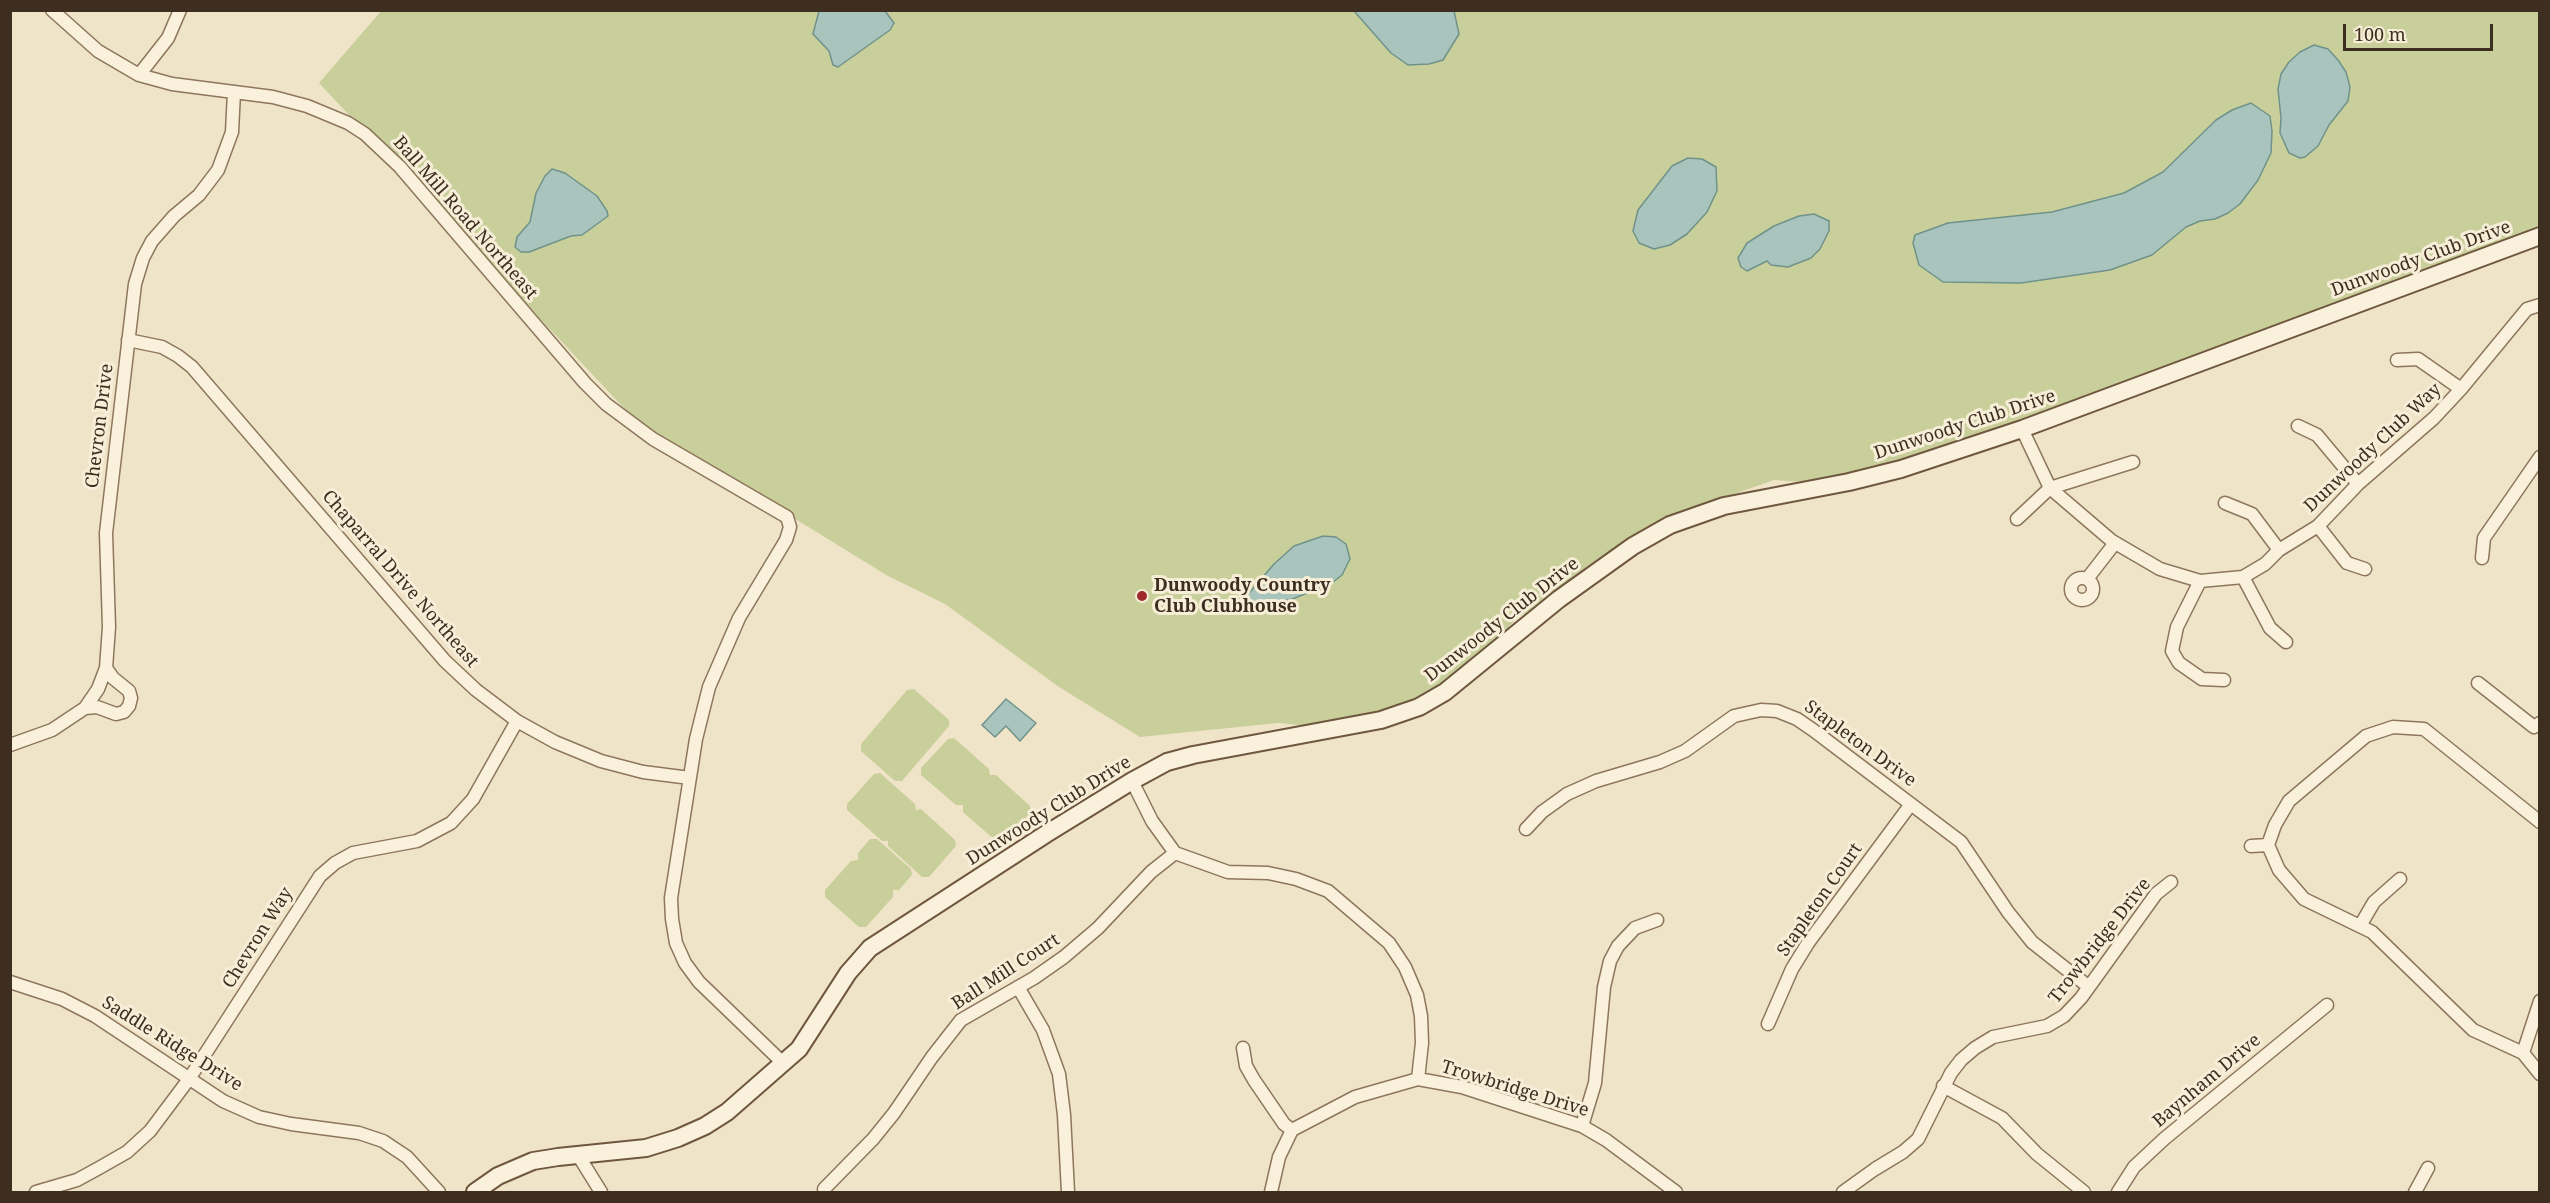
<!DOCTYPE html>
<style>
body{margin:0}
#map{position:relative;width:2550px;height:1203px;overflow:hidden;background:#f0e4c8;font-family:"Noto Serif",serif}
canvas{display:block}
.frame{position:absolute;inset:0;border:12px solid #3d2e20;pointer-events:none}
.scale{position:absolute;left:2343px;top:24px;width:150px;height:27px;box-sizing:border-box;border:3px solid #3d2e20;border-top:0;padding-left:8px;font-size:18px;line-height:21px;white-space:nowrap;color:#3d2e20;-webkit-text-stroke:4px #f7eed8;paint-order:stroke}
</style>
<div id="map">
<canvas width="2550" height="1203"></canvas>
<div class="frame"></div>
<div class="scale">100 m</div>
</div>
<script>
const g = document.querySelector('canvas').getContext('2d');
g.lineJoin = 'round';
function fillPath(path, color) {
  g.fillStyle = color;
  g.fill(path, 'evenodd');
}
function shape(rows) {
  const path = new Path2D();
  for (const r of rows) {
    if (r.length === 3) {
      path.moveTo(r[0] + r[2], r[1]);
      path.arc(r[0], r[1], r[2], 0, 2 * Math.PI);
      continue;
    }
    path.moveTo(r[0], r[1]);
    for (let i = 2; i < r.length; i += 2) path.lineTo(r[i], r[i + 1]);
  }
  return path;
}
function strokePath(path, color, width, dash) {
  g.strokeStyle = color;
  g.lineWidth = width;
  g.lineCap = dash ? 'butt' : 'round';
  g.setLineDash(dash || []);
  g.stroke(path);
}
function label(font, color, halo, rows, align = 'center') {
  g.font = font + ' "Noto Serif",serif';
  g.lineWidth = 6;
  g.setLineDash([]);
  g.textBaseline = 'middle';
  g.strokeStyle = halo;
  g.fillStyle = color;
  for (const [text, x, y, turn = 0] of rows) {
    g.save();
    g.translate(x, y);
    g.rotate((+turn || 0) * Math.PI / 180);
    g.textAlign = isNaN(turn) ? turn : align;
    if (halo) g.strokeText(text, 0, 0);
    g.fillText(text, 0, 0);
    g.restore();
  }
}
const green = shape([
 [382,10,2539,11,2539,230,2498,241,2331,314,1844,485,1774,480,1694,508,1516,619,1443,702,1339,729,1278,723,1140,737,1059,687,945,604,888,576,636,421,319,83],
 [914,689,949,720,949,726,902,781,895,781,861,751,861,744,907,690],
 [954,738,989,769,990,775,996,775,1030,806,1031,812,1004,842,997,842,963,812,963,805,956,805,921,775,921,768,948,739],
 [880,773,915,804,916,810,921,809,955,840,956,846,929,877,922,877,888,846,888,841,882,841,847,810,847,804,874,774],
 [870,839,877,839,911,869,912,875,899,890,893,890,893,897,866,927,859,927,825,897,825,890,851,861,858,860,858,853]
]);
const water = shape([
 [819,11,885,11,894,23,890,30,838,67,833,65,829,51,813,34,819,11],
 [1354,11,1454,11,1459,34,1443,60,1429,64,1408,65,1391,53,1354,11],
 [2314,45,2328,49,2338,60,2346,72,2350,87,2348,101,2329,125,2318,146,2305,157,2300,158,2289,153,2280,133,2281,118,2278,89,2281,74,2289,62,2300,52,2314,45],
 [2251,103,2270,116,2272,131,2271,153,2258,180,2240,204,2228,213,2215,219,2200,221,2186,227,2152,255,2110,270,2021,283,1943,282,1919,265,1913,243,1915,235,1948,223,2052,212,2124,193,2163,172,2216,120,2232,110,2251,103],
 [1688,158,1702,159,1716,167,1717,191,1707,212,1687,234,1670,245,1654,249,1639,243,1633,231,1638,210,1672,166,1688,158],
 [552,169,565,173,597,196,607,211,608,216,582,235,571,236,529,252,521,252,515,247,517,237,530,222,536,193,545,176,552,169],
 [1814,214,1829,221,1829,231,1820,249,1811,258,1788,267,1771,265,1767,261,1747,271,1741,267,1738,258,1747,243,1774,226,1799,216,1814,214],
 [1323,536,1336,537,1346,544,1350,559,1342,575,1332,583,1290,600,1249,603,1244,599,1274,564,1294,546,1323,536],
 [1006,699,1036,723,1020,741,1006,726,995,737,982,725,1006,699]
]);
const street = shape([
 [52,10,98,51,139,75,172,84,273,97,307,106,348,123,365,134,400,167,585,383,606,404,653,439,787,517,790,527,786,540,739,618,709,687,696,739,671,898,672,919,676,943,685,963,699,982,783,1063],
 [139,75,168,38,180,10],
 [128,340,162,347,178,356,192,367,445,661,476,690,517,721,555,742,601,761,643,772,690,778],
 [2397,360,2418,359,2461,389],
 [2298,426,2317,435,2358,484],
 [2022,429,2050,488,2112,541,2160,569,2200,581,2243,577,2265,564,2279,550,2318,526,2358,484,2434,418,2461,389,2527,309,2540,305],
 [2225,503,2252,514,2279,550],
 [2017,519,2050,488,2133,462],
 [2318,526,2347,563,2365,569],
 [2482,558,2484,538,2540,457],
 [2243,577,2270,628,2286,642],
 [2082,589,11],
 [2087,579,2115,543],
 [2200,581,2177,627,2172,651,2179,663,2202,679,2224,680],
 [2478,683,2534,727,2540,723],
 [85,708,97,707,116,714,124,712,129,706,131,698,129,691,113,678,106,668],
 [10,745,52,730,85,708,98,689,106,668,109,627,106,533,135,284,143,258,152,241,174,216,199,195,218,170,232,132,234,92],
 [1132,781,1152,821,1175,853,1228,872,1268,873,1296,879,1328,891,1389,943,1405,967,1417,995,1421,1016,1422,1043,1418,1079],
 [2540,822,2424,729,2393,727,2366,736,2289,801,2275,825,2268,845,2279,870,2304,899,2372,932,2473,1030,2523,1053,2540,1074],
 [1526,829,1542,812,1567,794,1596,781,1660,762,1685,751,1734,716,1761,710,1777,711,1797,719,1813,730,1961,842,2008,912,2032,942,2089,987],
 [2251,846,2268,845],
 [2360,926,2374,902,2400,879],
 [10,982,62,999,95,1016,223,1101,259,1117,291,1124,359,1133,383,1141,407,1157,439,1192],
 [1018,987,1043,1030,1059,1074,1064,1115,1068,1192],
 [1768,1024,1792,969,1808,943,1911,804],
 [1243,1048,1246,1066,1254,1080,1284,1124,1292,1130],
 [2523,1053,2540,1001],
 [1943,1086,2002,1118,2037,1154,2084,1192],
 [1582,1126,1595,1083,1604,987,1610,961,1618,946,1635,928,1657,920],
 [578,1155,601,1192],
 [824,1189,873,1139,894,1113,932,1057,961,1020,1034,978,1064,957,1098,928,1151,872,1175,853],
 [36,1192,77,1180,99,1168,127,1152,150,1131,189,1079,320,876,335,863,353,853,417,841,451,823,473,799,517,721],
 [1271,1192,1279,1157,1292,1130,1355,1097,1418,1079,1462,1087,1582,1126,1606,1140,1676,1192],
 [1843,1192,1875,1169,1903,1152,1918,1139,1951,1073,1961,1060,1975,1048,1993,1037,2047,1026,2064,1016,2081,998,2156,894,2171,882],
 [2118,1192,2134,1167,2164,1139,2327,1005],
 [2415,1192,2428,1168]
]);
const secondary = shape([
 [475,1192,498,1176,533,1161,558,1157,646,1148,678,1138,705,1126,727,1112,799,1049,848,973,870,948,1046,834,1132,781,1167,762,1193,755,1381,720,1419,707,1445,692,1559,599,1633,546,1670,525,1724,506,1849,482,1901,469,2022,429,2540,236]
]);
const markers = [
 [1142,596,6,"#9e2a2b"]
];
const streetNames = [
 ["Ball Mill Road Northeast",465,218,49],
 ["Dunwoody Club Drive",2421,259,-20],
 ["Dunwoody Club Drive",1965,425,-18],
 ["Chevron Drive",100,426,-83],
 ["Dunwoody Club Way",2373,448,-43],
 ["Chaparral Drive Northeast",400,579,49],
 ["Dunwoody Club Drive",1502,620,-38],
 ["Stapleton Drive",1860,744,36],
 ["Dunwoody Club Drive",1049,811,-32],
 ["Stapleton Court",1820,900,-55],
 ["Chevron Way",258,938,-58],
 ["Trowbridge Drive",2100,941,-52],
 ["Ball Mill Court",1006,972,-33],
 ["Saddle Ridge Drive",172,1044,32],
 ["Baynham Drive",2207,1081,-40],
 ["Trowbridge Drive",1515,1089,17]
];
const poiNames = [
 ["Dunwoody Country",1154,586],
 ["Club Clubhouse",1154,607]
];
fillPath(green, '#c9cf9b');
fillPath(water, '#a9c4bc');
strokePath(water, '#6f938a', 1.5);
strokePath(street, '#8d765c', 15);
strokePath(secondary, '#6f573f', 20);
strokePath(street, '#faf1dc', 12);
strokePath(secondary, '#faf1dc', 16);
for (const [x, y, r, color] of markers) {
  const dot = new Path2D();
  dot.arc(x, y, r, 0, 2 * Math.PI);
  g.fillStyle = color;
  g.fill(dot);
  strokePath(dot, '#f7eed8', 2);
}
label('18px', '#3d2e20', '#f7eed8', streetNames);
label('bold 18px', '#3d2e20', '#f7eed8', poiNames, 'left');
</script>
